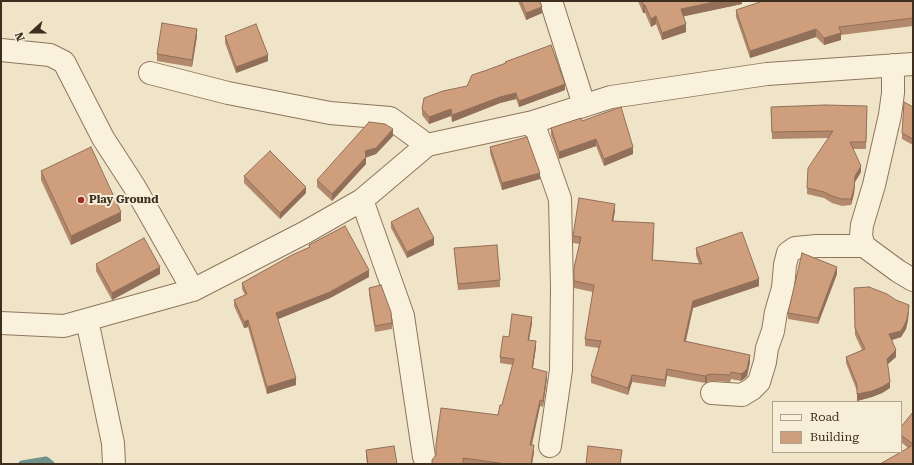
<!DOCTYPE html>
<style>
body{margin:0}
#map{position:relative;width:914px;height:465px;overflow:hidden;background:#f0e4c8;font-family:"Roboto Serif",serif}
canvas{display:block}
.frame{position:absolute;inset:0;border:2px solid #3d2e20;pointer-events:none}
.legend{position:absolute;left:772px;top:401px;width:130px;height:52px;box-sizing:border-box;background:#f7eed8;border:1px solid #ada18e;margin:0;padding:5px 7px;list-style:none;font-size:12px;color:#3d2e20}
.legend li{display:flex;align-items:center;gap:8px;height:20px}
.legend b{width:20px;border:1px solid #ada18e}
.north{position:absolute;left:12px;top:12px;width:40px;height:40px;-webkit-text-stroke:3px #f7eed8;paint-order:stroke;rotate:249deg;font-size:11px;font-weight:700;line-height:16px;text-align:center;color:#3d2e20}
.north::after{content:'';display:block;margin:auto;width:14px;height:18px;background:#3d2e20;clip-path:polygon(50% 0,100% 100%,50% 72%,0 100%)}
</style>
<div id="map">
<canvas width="914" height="465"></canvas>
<div class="frame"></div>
<ul class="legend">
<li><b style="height:5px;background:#faf1dc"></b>Road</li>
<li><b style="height:11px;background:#cf9f7d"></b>Building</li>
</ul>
<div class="north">N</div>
</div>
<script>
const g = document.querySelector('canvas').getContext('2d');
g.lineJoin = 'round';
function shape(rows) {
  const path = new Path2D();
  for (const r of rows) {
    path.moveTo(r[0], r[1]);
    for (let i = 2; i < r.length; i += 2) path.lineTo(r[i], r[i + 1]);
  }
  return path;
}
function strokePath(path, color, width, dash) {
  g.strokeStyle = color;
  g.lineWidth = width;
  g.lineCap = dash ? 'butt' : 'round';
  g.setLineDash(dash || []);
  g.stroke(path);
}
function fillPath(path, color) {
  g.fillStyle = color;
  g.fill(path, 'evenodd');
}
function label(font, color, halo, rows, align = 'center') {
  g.font = font + ' "Roboto Serif",serif';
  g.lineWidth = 4;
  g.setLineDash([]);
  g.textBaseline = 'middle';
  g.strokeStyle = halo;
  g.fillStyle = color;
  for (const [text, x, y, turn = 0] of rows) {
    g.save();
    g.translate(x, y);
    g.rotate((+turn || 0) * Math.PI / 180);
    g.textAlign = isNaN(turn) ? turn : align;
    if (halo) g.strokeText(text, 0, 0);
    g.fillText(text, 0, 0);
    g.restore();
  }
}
const stream = shape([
 [22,464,46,460,51,464]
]);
const minor = shape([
 [551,1,584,105],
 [1,50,50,55,64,62,103,138,134,186,193,290],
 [893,65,893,93,890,115,874,185,862,225,861,236,864,246,898,271,913,280],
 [150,73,228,93,330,113,390,118,427,145],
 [533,122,560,199,562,288,561,370,550,446],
 [362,200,403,316,424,457],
 [87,320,113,443,114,464],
 [1,323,64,326,193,290,304,233,362,200,427,145,533,122,611,97,767,74,913,64],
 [712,393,742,395,752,389,759,382,765,362,767,348,773,331,776,312,783,288,785,265,788,253,795,248,817,246,864,246]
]);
const wall = shape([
 [518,1,540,1,542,13,526,20],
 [638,1,742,1,742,4,683,16,686,32,662,40,656,24,651,27,645,13,643,13],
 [913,1,913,26,841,35,841,40,824,45,816,37,750,58,736,17,736,10],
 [197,36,192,67,157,61,157,54],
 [225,36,268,61,236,73,225,43],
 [565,90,519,107,516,99,500,103,452,122,451,116,429,124,422,115,422,109,424,98],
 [867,106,866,149,853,149,861,172,855,182,854,194,851,205,842,206,832,203,824,198,807,194,807,188,829,138,772,139,771,107],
 [913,107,913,145,902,139,902,133],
 [582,121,633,154,604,166,596,146,559,159,551,135,551,128],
 [393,136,376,154,366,157,366,164,332,201,317,187,317,180],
 [490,147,540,179,502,190,490,153],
 [41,171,121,221,71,245,41,180],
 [244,176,306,193,280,219,244,183],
 [615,211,613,221,654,230,653,260,699,264,696,255,696,248,759,286,693,308,686,341,750,362,747,376,744,379,741,381,731,379,730,382,712,381,707,382,705,383,667,376,665,387,632,382,628,395,591,383,591,376,599,348,585,346,585,339,593,292,574,288,574,268,580,244,573,243,573,236],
 [391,222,434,245,407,258,391,228],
 [309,245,369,277,330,298,278,319,296,385,267,394,248,327,244,328,234,306,234,300,245,295,242,289,242,283,309,248],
 [454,248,500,280,500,287,458,290],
 [96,264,160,274,112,300,96,271],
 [837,274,818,324,788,319,788,313],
 [369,288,392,323,392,329,375,332,369,294],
 [854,288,909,312,908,320,906,329,901,337,892,340,896,357,887,364,890,388,882,393,872,397,857,401,857,391,846,363,846,357,862,350,855,335],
 [532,323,529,340,536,347,533,368,547,378,543,406,543,407,540,406,532,445,534,452,532,464,432,464,498,415,502,405,513,365,500,363,500,357,509,337],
 [913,412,913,464,908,448,901,442,901,427],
 [366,450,397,464,367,464,366,457]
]);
const shadedWall = shape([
 [719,1,742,1,742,4,681,17,681,9],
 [643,5,645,5,645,13,643,13],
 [542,7,542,13,526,20,526,13],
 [656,16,656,24,651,27,651,19],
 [686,24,686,32,662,40,662,33],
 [197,29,197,36,192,67,192,60],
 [816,29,816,37,750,58,750,51],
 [841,33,841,40,824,45,824,38],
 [268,55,268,61,236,73,236,67],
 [565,84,565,90,519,107,519,101],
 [516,93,516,99,500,103,452,122,452,115,500,97],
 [451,109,451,116,429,124,429,117],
 [393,129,393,136,376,154,365,158,365,151],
 [596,139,596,146,559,159,559,152],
 [633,147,633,154,604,166,604,159],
 [366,157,366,164,332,201,332,194],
 [861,166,861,172,855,182,854,194,851,205,851,199,855,176],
 [540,173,540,179,502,190,502,183],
 [306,187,306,193,280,219,280,213],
 [615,204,615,211,612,228,612,221],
 [121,212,121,221,71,245,71,236],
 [434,238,434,245,407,258,407,252],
 [160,267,160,274,112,300,112,293],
 [837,267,837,274,818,324,818,318],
 [369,270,369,277,330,298,276,320,276,313],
 [759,279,759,286,693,308,684,348,684,341,693,301],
 [909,305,908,320,906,329,901,337,889,341,889,334],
 [532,317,532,323,528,346,528,340],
 [248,320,248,327,244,328,244,322],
 [536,341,536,347,532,374,532,368],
 [896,350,896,357,887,365,887,359],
 [750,355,750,362,747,376,741,381,741,374],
 [667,369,667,376,665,387,665,380],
 [547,372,547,378,543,407,543,401],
 [632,375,632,382,628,395,628,388],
 [707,375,707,382,705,383,705,376],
 [296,378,296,385,267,394,267,387],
 [890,382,890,388,882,393,872,397,857,401,857,394],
 [540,400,540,406,530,451,530,445],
 [534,445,534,452,532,464,531,464]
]);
const building = shape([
 [521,1,540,1,542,7,526,13,521,1],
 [642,1,719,1,681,9,686,24,662,33,656,16,651,19,645,5,643,5,642,1],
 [763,1,913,1,913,18,839,27,841,33,824,38,816,29,750,51,736,10,763,1],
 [162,23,197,29,192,60,157,54,162,23],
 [256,24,268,55,236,67,225,36,256,24],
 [551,45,565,84,519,101,516,93,500,97,452,115,451,109,429,117,422,109,424,98,443,91,467,86,472,75,487,70,506,63,505,62,551,45],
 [904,102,913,107,913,139,902,133,904,102],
 [825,105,867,106,866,142,850,142,861,166,855,176,854,188,851,199,842,199,832,196,824,192,807,188,808,168,833,131,772,132,771,107,825,105],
 [621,107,633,147,604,159,596,139,559,152,551,128,581,118,582,121,621,107],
 [369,122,385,124,393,129,376,148,365,151,366,157,332,194,317,180,369,122],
 [527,137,540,173,502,183,490,147,527,137],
 [91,147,121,212,71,236,41,171,91,147],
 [270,151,306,187,280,213,244,176,270,151],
 [579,198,615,204,612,221,654,223,652,260,702,264,696,248,742,232,759,279,693,301,684,341,750,355,747,369,744,372,741,374,731,372,730,375,712,374,707,375,705,376,667,369,665,380,632,375,628,388,591,376,601,341,585,339,594,285,574,281,574,268,581,237,573,236,579,198],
 [418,208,434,238,407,252,391,222,418,208],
 [345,226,369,270,330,292,276,313,296,378,267,387,248,320,244,322,234,300,247,294,242,283,292,255,310,247,309,245,345,226],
 [144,238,160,267,112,293,96,264,144,238],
 [497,245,500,280,458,284,454,248,497,245],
 [802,253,837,267,818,318,788,313,802,253],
 [381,285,391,312,392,323,375,326,369,288,381,285],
 [869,287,887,294,896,300,909,305,908,314,906,322,901,331,889,334,896,350,887,359,890,382,882,387,872,391,857,394,857,385,846,357,865,349,855,328,854,288,869,287],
 [512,314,532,317,528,340,536,341,532,368,547,372,543,400,543,401,540,400,530,445,534,445,531,464,506,464,463,458,463,464,432,464,432,460,436,455,436,444,441,408,498,415,500,405,502,405,514,359,500,357,503,336,509,337,512,314],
 [913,412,913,444,901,435,901,427,913,412],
 [913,445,913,464,880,464,901,452,913,445],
 [394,446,397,464,368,464,366,450,394,446],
 [588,446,622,450,620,464,586,464,588,446]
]);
const markers = [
 [81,200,4,"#9e2a2b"]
];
const poiNames = [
 ["Play Ground",89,200]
];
strokePath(stream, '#6f938a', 7);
strokePath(minor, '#8d765c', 24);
strokePath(minor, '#faf1dc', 22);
fillPath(wall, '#b2896c');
fillPath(shadedWall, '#916f58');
fillPath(building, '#cf9f7d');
strokePath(building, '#916f58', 1);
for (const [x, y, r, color] of markers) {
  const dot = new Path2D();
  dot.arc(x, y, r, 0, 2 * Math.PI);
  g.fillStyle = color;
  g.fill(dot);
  strokePath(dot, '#f7eed8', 1.5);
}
label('bold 11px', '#3d2e20', '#f7eed8', poiNames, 'left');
</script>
